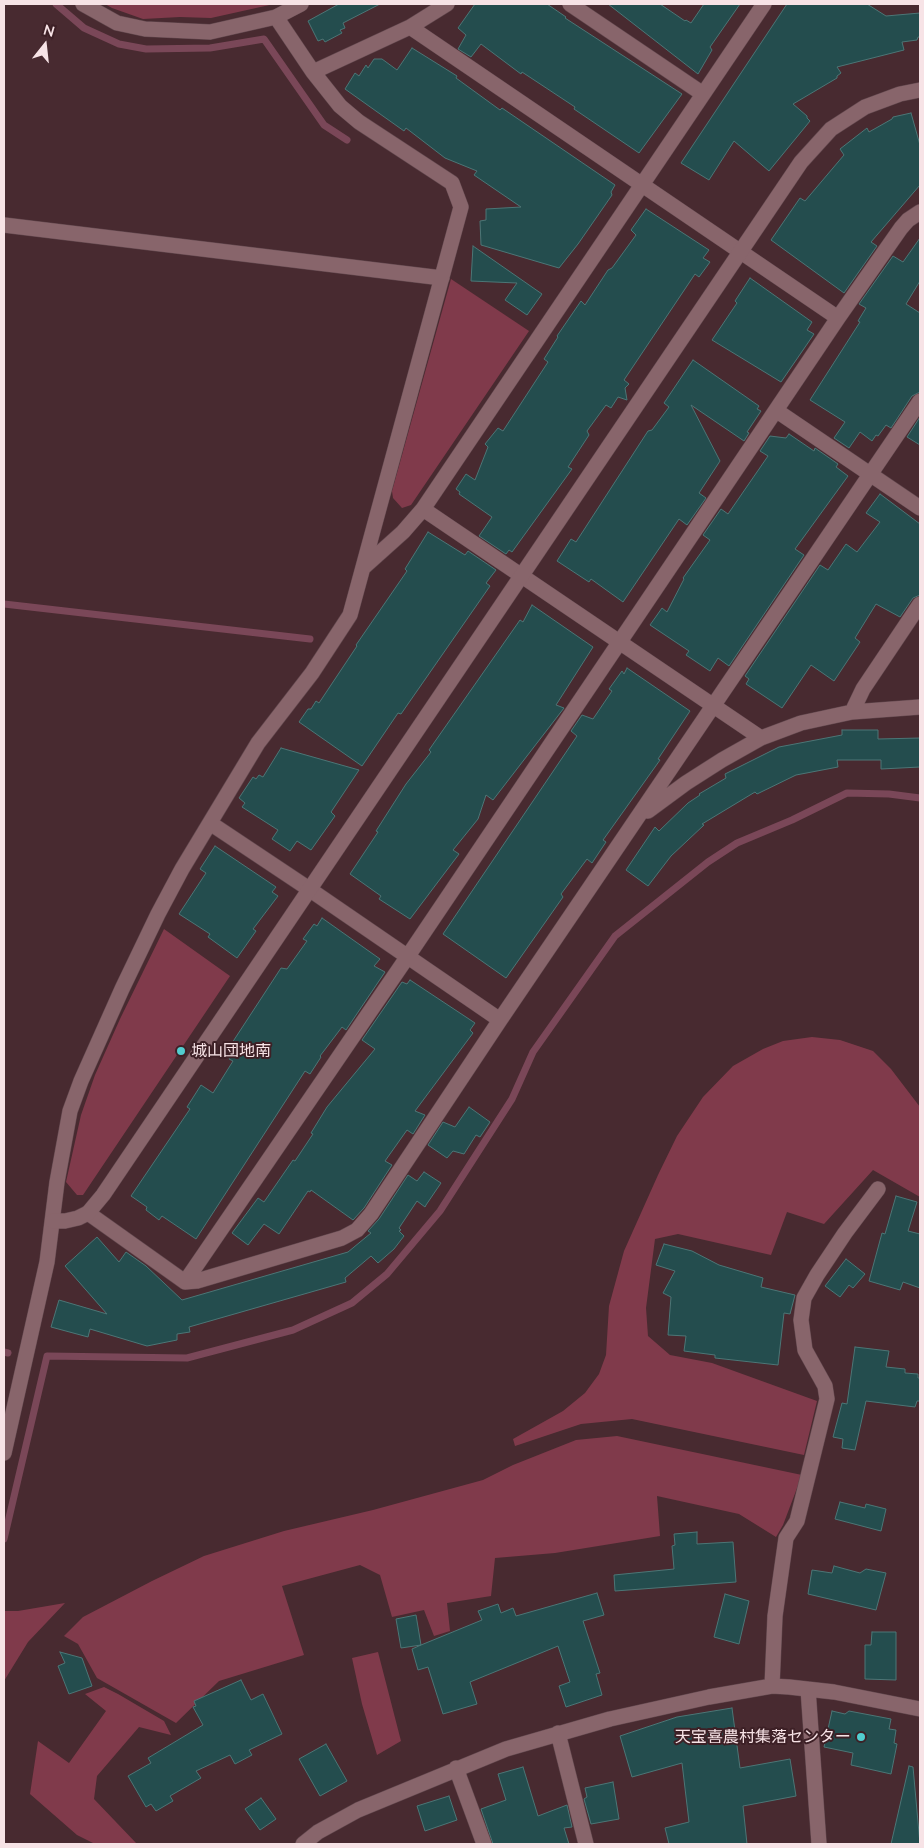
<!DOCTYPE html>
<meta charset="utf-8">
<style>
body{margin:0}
#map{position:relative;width:924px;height:1848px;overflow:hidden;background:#482a30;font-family:Lato,sans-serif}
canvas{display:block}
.frame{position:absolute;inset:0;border:5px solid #f7e3e6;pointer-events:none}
.north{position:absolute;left:20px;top:20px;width:50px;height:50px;-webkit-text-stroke:4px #3d2026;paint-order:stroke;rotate:16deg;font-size:14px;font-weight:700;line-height:20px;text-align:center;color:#f7e3e6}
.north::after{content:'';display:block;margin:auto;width:18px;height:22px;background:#f7e3e6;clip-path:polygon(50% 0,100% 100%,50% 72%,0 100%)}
</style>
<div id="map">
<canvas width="924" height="1848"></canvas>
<div class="frame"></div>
<div class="north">N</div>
</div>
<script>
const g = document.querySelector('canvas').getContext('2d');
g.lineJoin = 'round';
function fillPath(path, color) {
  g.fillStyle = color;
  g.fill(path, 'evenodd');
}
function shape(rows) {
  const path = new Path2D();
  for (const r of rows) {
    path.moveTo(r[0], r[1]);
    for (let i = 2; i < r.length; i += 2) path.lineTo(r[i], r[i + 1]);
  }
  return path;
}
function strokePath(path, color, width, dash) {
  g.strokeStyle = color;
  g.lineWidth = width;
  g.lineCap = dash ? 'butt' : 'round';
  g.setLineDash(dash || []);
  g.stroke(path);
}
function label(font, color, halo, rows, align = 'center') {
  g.font = font + ' Lato,"Noto Sans JP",sans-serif';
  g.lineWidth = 4;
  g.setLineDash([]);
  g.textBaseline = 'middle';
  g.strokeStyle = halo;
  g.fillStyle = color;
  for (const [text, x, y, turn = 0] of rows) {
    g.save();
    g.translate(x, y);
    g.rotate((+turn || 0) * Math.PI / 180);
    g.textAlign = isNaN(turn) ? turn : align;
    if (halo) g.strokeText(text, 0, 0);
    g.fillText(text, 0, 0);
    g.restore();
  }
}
const green = shape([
 [105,4,274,4,211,18,180,17,143,19,112,8],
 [451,279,529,331,411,505,402,508,393,498,392,491],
 [164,929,230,976,83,1195,77,1195,66,1182,81,1115,95,1075,120,1019],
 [812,1037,840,1040,873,1051,891,1069,920,1107,920,1197,873,1170,824,1224,787,1212,771,1255,678,1234,655,1239,646,1308,648,1336,670,1355,712,1363,817,1401,804,1455,632,1419,581,1424,515,1446,513,1439,563,1411,585,1393,599,1374,606,1355,609,1306,624,1251,658,1175,677,1136,703,1097,733,1066,763,1049,783,1041],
 [617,1436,802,1475,783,1525,776,1537,739,1514,657,1496,660,1536,555,1553,495,1558,491,1596,447,1603,450,1631,434,1636,424,1610,392,1617,380,1575,360,1565,282,1586,304,1655,219,1681,176,1723,97,1678,78,1644,64,1636,83,1617,152,1581,204,1556,284,1531,373,1510,483,1480,513,1465,576,1440],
 [65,1603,28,1642,4,1681,4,1611,18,1611],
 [378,1652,401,1741,377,1755,362,1704,352,1658],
 [104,1687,118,1694,164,1721,171,1735,139,1727,97,1776,94,1799,137,1844,95,1844,77,1835,30,1794,38,1741,69,1763,106,1711,85,1694]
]);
const stream = shape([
 [56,4,84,28,119,44,146,49,210,48,264,39,324,125,347,140],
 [4,604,310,639],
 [4,1352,8,1353],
 [4,1539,47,1356,187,1358,293,1330,352,1303,387,1274,440,1211,512,1099,533,1052,615,936,708,862,737,843,792,820,847,793,889,794,920,798]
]);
const building = shape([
 [339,4,380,4,343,23,345,28,340,30,342,33,325,42,323,39,318,41,308,21,339,4],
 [475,4,547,4,566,17,565,18,682,94,639,153,574,109,575,107,522,72,521,74,481,44,471,57,458,49,466,35,458,28,475,4],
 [608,4,660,4,685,21,686,20,691,23,704,4,740,4,710,47,712,50,698,74,608,4],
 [787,4,867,4,886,16,920,13,920,37,918,37,917,40,902,42,904,50,837,67,841,73,837,76,837,78,793,104,807,116,807,118,810,121,769,171,734,141,709,180,681,163,787,4],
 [412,48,457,76,456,78,500,110,502,108,615,185,611,192,612,195,578,244,559,268,481,245,480,221,486,220,486,209,521,207,474,175,477,171,445,158,406,128,404,131,345,89,355,73,359,76,366,65,368,68,374,59,382,59,397,70,412,48],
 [911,113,920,145,920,185,871,242,877,246,844,293,771,240,800,198,805,201,844,155,840,149,867,128,869,132,892,119,893,117,911,113],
 [646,209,709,250,703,258,710,262,699,277,695,274,624,380,629,384,625,388,627,400,618,397,611,408,606,405,587,431,589,435,568,467,572,469,512,552,509,550,506,554,479,536,492,517,459,494,460,492,456,489,466,474,475,480,488,447,485,444,498,428,503,431,548,362,544,359,558,337,557,336,581,301,585,305,608,270,612,268,636,235,631,230,646,209],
 [920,238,920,281,906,304,920,313,920,392,912,396,891,428,886,425,878,436,876,435,872,441,860,432,849,448,834,438,845,422,810,400,860,322,858,321,866,308,859,304,893,256,903,262,920,238],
 [473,246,542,294,527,315,505,300,517,283,471,281,473,246],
 [750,278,812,322,807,330,814,334,781,382,712,340,737,303,735,301,750,278],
 [693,360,759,406,757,409,761,411,747,432,749,433,744,441,691,405,720,461,699,493,706,498,687,525,679,519,623,602,591,579,589,582,557,561,571,539,576,542,648,431,652,430,669,407,664,403,693,360],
 [920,417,920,445,907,437,920,417],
 [789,434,814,451,815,448,838,464,836,467,848,476,795,549,804,555,729,666,718,658,710,671,686,655,689,651,650,625,662,608,667,612,684,579,683,578,710,540,703,535,721,509,728,514,768,456,760,451,770,436,786,438,789,434],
 [880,494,920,524,920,595,913,598,900,617,876,604,855,638,860,642,834,681,811,665,782,708,746,684,749,679,745,676,820,565,828,570,846,544,857,552,880,522,866,513,880,494],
 [428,532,465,555,468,551,496,570,486,583,490,586,401,714,398,713,362,766,299,722,308,709,311,709,316,701,319,703,357,646,356,645,407,571,405,569,428,532],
 [532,605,593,647,556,705,564,708,493,800,486,795,478,819,453,850,459,854,410,919,379,899,381,896,350,874,378,832,376,831,406,784,431,752,429,750,520,620,523,622,532,605],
 [627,668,690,711,658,759,660,760,603,840,606,842,592,863,587,859,561,894,563,897,506,978,443,934,577,736,571,731,582,715,593,719,612,691,609,689,622,671,624,674,627,668],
 [842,730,878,730,878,739,920,738,920,767,881,769,881,760,837,760,838,767,796,775,757,794,755,792,702,824,704,825,671,856,648,886,626,870,655,827,659,831,688,803,700,795,699,794,726,778,725,774,779,747,842,735,842,730],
 [281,748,359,770,331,812,335,816,311,850,297,841,290,851,272,839,278,830,242,807,245,803,239,798,253,777,256,779,259,775,263,777,281,748],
 [215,846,276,887,272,892,278,896,253,929,256,931,237,958,208,937,210,934,179,914,206,873,200,869,215,846],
 [322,918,380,959,374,966,385,972,346,1030,342,1027,320,1056,321,1057,310,1074,305,1071,196,1239,162,1216,159,1220,146,1210,147,1207,131,1196,190,1109,187,1107,201,1085,213,1093,233,1061,229,1059,237,1046,232,1043,281,968,287,969,307,941,303,939,314,924,317,926,322,918],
 [410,980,475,1023,470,1030,473,1033,415,1111,425,1115,413,1134,407,1130,385,1161,392,1165,364,1208,353,1220,311,1190,310,1192,308,1191,279,1234,264,1224,248,1245,232,1233,258,1198,264,1202,293,1160,295,1161,313,1134,311,1133,327,1107,375,1049,362,1040,402,982,407,984,410,980],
 [469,1107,490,1122,480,1137,476,1135,464,1154,453,1151,447,1158,428,1145,443,1122,455,1127,469,1107],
 [424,1172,441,1183,426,1205,425,1207,417,1201,399,1228,401,1230,399,1231,404,1236,394,1249,378,1263,371,1256,345,1278,346,1282,189,1327,190,1332,177,1334,177,1340,147,1346,90,1329,88,1337,51,1327,59,1300,107,1314,65,1266,97,1237,119,1262,126,1252,146,1266,182,1300,348,1252,371,1233,368,1231,379,1219,408,1175,417,1181,424,1172],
 [896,1196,917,1202,908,1231,920,1234,920,1288,903,1282,900,1290,869,1281,882,1233,885,1234,896,1196],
 [664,1244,692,1251,719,1265,763,1278,761,1287,795,1295,790,1314,784,1313,778,1365,715,1358,715,1355,684,1351,686,1336,668,1335,671,1297,663,1293,675,1271,656,1265,664,1244],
 [846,1259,865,1274,853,1288,849,1285,840,1297,825,1286,846,1259],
 [855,1347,889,1351,886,1367,905,1369,905,1373,918,1374,918,1378,920,1378,920,1401,917,1401,915,1407,866,1401,855,1450,842,1448,843,1439,833,1437,842,1403,847,1404,855,1347],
 [840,1502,865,1508,866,1504,886,1509,881,1531,835,1519,840,1502],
 [697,1532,697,1544,733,1542,736,1582,615,1591,614,1575,674,1569,672,1546,675,1545,674,1534,697,1532],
 [834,1566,860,1573,866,1569,886,1573,876,1610,808,1594,812,1570,832,1573,834,1566],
 [597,1593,604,1615,583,1621,600,1673,596,1674,602,1695,566,1707,559,1686,570,1682,558,1646,470,1682,477,1704,443,1714,428,1667,418,1670,412,1649,421,1645,401,1648,396,1619,416,1615,421,1645,482,1620,478,1611,498,1604,501,1613,513,1608,516,1616,597,1593],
 [725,1594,749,1601,739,1644,714,1637,725,1594],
 [872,1632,896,1632,896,1680,865,1679,865,1645,871,1645,872,1632],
 [60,1652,82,1658,92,1686,69,1694,58,1666,65,1663,60,1652],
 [241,1680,251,1700,263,1694,282,1734,249,1750,252,1755,235,1764,230,1755,196,1771,201,1778,170,1796,173,1801,156,1811,151,1804,146,1807,128,1776,151,1763,148,1758,203,1725,193,1707,196,1706,194,1701,241,1680],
 [732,1708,740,1768,790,1759,796,1796,743,1806,747,1844,669,1844,665,1828,689,1822,682,1763,632,1777,620,1736,677,1717,732,1708],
 [832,1711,845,1714,849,1711,891,1719,889,1729,896,1730,894,1743,897,1744,891,1774,851,1765,853,1753,824,1747,832,1711],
 [326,1744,347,1781,320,1796,299,1759,326,1744],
 [909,1766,913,1767,920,1844,891,1844,909,1766],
 [523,1767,538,1816,567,1805,572,1827,564,1828,569,1844,493,1844,481,1809,506,1800,498,1774,523,1767],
 [613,1782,619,1819,591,1824,584,1799,587,1797,585,1788,613,1782],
 [449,1796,457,1820,425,1831,417,1806,449,1796],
 [261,1798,276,1819,260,1830,245,1809,261,1798]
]);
const street = shape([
 [570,4,703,94],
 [276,17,301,4],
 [410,27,838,318],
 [313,72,410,27,447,4],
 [4,225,442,278],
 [777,411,920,508],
 [423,509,761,738],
 [364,567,403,532,423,509,764,4],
 [852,712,863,689,920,604],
 [648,811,686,783,722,760,761,738,801,723,852,712,920,707],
 [210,823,309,889,500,1020],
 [88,1213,185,1282,197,1281,342,1238,357,1230,371,1214,500,1020,920,401],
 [185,1282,408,956,838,318,901,228,908,220,920,212],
 [4,1453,47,1262,57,1182,70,1111,81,1081,122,989,158,914,182,869,258,743,312,673,350,615,461,207,452,183,359,122,340,106,313,72,276,17,210,32,145,29,117,23,83,4],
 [772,1686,775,1616,786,1538,797,1521,827,1399,825,1386,805,1350,801,1320,804,1298,817,1275,845,1233,878,1189],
 [808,1689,819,1844],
 [558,1733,586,1844],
 [456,1768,484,1844],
 [303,1844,318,1832,358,1810,506,1749,610,1719,709,1697,772,1686,789,1687,834,1692,920,1709]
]);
const secondary = shape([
 [53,1221,65,1221,78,1218,88,1213,103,1195,801,162,831,129,865,107,900,94,920,90]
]);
const markers = [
 [181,1051,5,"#52cdcf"],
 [861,1737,5,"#52cdcf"]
];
const poiNames = [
 ["城山団地南",191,1051],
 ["天宝喜農村集落センター",851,1737,"right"]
];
fillPath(green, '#803a4b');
strokePath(stream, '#7a4758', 7);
fillPath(building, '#244d4e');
strokePath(building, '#4c7676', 1);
strokePath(street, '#62484e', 16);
strokePath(secondary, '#62484e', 16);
strokePath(street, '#88656b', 15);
strokePath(secondary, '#88656b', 15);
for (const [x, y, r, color] of markers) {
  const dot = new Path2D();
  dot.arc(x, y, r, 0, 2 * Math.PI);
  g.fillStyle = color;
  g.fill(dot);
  strokePath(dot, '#3d2026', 2);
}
label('16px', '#f7e3e6', '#3d2026', poiNames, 'left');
</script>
